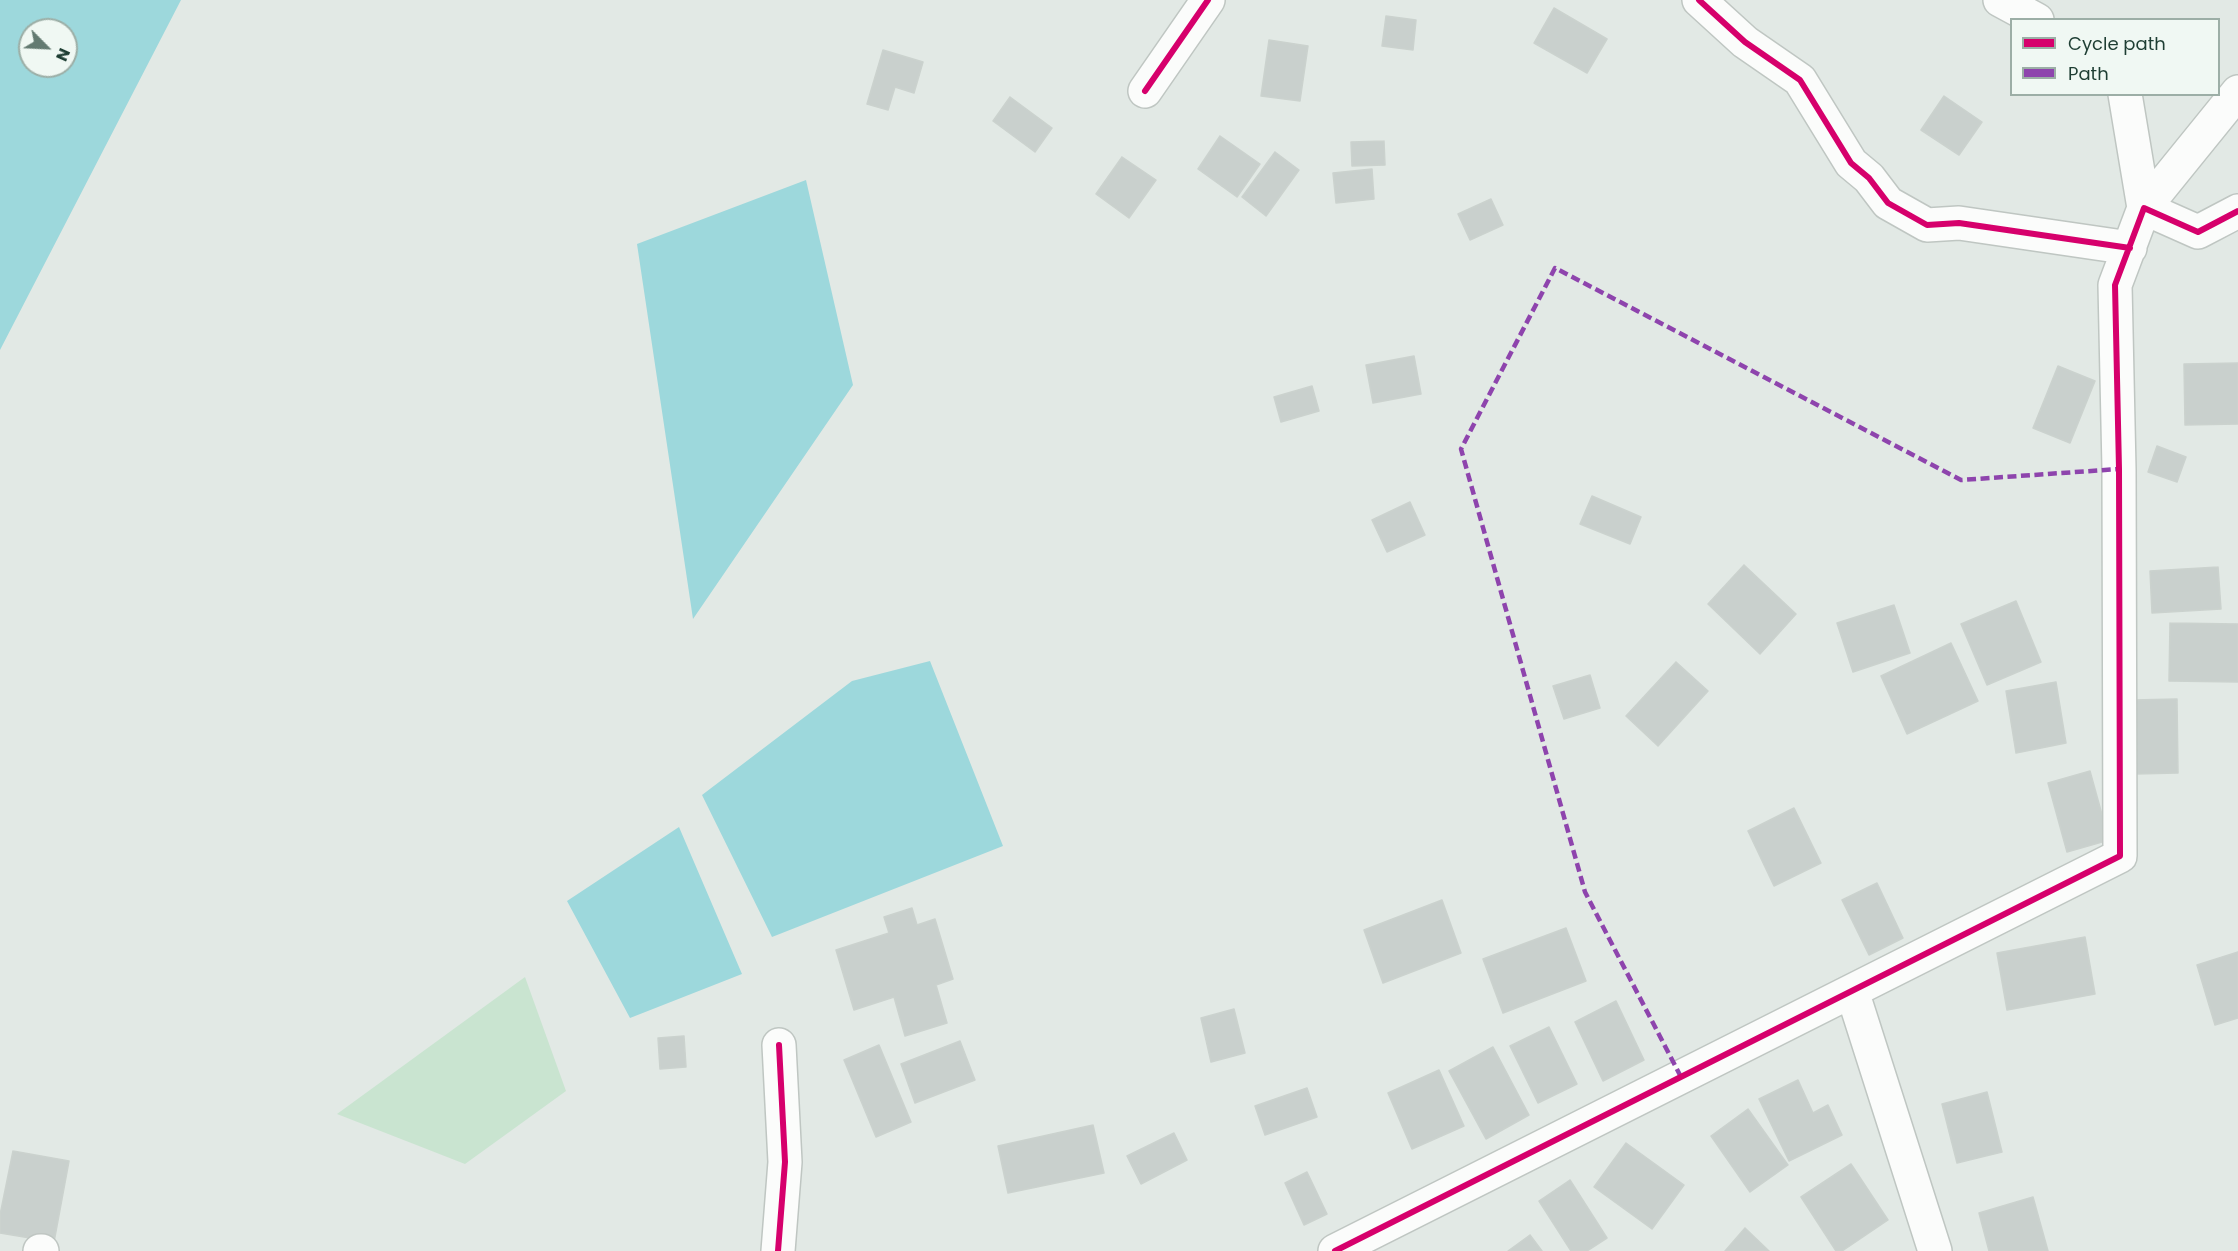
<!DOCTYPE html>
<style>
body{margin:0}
#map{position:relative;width:2238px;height:1251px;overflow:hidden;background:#e2e9e5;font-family:Poppins,sans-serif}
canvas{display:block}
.legend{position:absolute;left:2010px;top:18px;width:210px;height:78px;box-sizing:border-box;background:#f0f8f3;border:2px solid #9caea6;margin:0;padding:8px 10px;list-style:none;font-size:18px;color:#1e3e33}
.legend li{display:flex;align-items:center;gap:12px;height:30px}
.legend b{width:30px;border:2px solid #9caea6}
.north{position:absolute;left:18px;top:18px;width:60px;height:60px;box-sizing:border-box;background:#f0f8f3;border:2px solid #9caea6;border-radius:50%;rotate:114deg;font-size:16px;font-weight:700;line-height:24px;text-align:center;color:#1e3e33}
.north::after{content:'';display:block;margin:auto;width:21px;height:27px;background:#637a71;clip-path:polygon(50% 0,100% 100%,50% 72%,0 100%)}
</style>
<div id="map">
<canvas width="2238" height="1251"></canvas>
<ul class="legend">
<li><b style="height:8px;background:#d6006c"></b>Cycle path</li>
<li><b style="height:8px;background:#8e44ad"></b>Path</li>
</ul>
<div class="north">N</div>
</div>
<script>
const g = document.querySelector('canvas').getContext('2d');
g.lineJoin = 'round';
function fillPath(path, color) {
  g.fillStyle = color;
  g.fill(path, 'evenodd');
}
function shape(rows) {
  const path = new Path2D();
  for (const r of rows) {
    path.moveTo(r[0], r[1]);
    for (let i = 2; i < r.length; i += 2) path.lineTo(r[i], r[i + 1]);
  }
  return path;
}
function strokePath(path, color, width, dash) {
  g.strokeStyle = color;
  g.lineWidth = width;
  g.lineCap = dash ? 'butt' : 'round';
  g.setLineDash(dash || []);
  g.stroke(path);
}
const green = shape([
 [525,977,566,1091,465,1164,337,1114]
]);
const water = shape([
 [0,0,181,0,0,350],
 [30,30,66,30,66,66,30,66],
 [806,180,853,385,693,619,637,244],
 [930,661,1003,846,772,937,702,795,852,681],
 [679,827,742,974,630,1018,567,901]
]);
const building = shape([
 [1554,8,1607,39,1587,73,1534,43,1554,8],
 [1386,16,1416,20,1413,50,1382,46,1386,16],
 [1269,40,1308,46,1300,101,1261,96,1269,40],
 [883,50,923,62,914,93,895,87,888,110,867,104,883,50],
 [1944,96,1982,122,1959,155,1921,130,1944,96],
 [1010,97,1052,128,1035,152,993,121,1010,97],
 [1220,136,1260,164,1237,197,1198,169,1220,136],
 [1384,141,1385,165,1352,166,1351,142,1384,141],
 [1275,152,1299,170,1266,216,1242,197,1275,152],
 [1122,157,1156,180,1129,218,1096,194,1122,157],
 [1372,169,1374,199,1336,203,1333,173,1372,169],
 [1491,199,1503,225,1470,240,1458,214,1491,199],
 [1414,356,1421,394,1373,403,1366,365,1414,356],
 [2238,363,2238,424,2185,425,2184,364,2238,363],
 [2058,366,2095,381,2070,443,2033,428,2058,366],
 [1312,386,1319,411,1281,422,1274,397,1312,386],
 [2157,446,2186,457,2177,482,2148,472,2157,446],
 [1592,496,1641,517,1630,544,1580,524,1592,496],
 [1410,502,1425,535,1387,552,1372,520,1410,502],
 [1744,565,1796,614,1760,654,1708,604,1744,565],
 [2218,567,2221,609,2152,613,2150,571,2218,567],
 [2016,601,2041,662,1987,685,1961,624,2016,601],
 [1894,605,1910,653,1853,672,1837,623,1894,605],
 [2170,623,2238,624,2238,682,2169,681,2170,623],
 [1951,643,1978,701,1907,734,1881,676,1951,643],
 [1676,662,1708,691,1658,746,1626,716,1676,662],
 [1590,675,1600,708,1564,719,1553,686,1590,675],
 [2056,682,2066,743,2016,753,2006,691,2056,682],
 [2177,699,2178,773,2135,774,2133,700,2177,699],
 [2090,771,2109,840,2067,852,2048,783,2090,771],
 [1794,808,1821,863,1774,886,1748,831,1794,808],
 [1877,883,1903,938,1869,955,1842,900,1877,883],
 [1442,900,1461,953,1383,983,1364,930,1442,900],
 [912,908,917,925,935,919,953,979,936,985,947,1023,905,1036,894,997,854,1010,836,950,889,933,884,917,912,908],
 [1566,928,1586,981,1503,1013,1483,959,1566,928],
 [2085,937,2095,994,2007,1010,1997,953,2085,937],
 [2238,952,2238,1018,2215,1025,2197,965,2238,952],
 [1616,1001,1644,1060,1603,1081,1575,1022,1616,1001],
 [1234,1009,1245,1053,1211,1062,1201,1018,1234,1009],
 [1549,1027,1577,1084,1538,1103,1510,1046,1549,1027],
 [684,1036,686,1067,660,1069,658,1038,684,1036],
 [960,1041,975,1080,915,1103,901,1064,960,1041],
 [879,1045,911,1122,876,1137,844,1060,879,1045],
 [1493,1047,1529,1115,1486,1139,1449,1071,1493,1047],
 [1439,1070,1464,1126,1412,1149,1388,1093,1439,1070],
 [1798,1080,1813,1113,1828,1105,1842,1135,1789,1161,1759,1099,1798,1080],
 [1307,1088,1317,1117,1265,1135,1255,1106,1307,1088],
 [1987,1092,2002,1152,1957,1163,1942,1104,1987,1092],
 [1748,1109,1788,1165,1750,1192,1711,1136,1748,1109],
 [1093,1125,1104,1173,1008,1193,998,1146,1093,1125],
 [1174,1133,1187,1160,1141,1184,1127,1156,1174,1133],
 [1626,1143,1684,1185,1652,1229,1594,1187,1626,1143],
 [13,1151,69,1161,54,1242,0,1233,0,1215,13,1151],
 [1851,1164,1888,1220,1842,1251,1836,1251,1801,1197,1851,1164],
 [1307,1172,1327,1214,1304,1225,1285,1183,1307,1172],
 [1570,1180,1607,1238,1587,1251,1571,1251,1539,1201,1570,1180],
 [2033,1197,2048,1251,1989,1251,1979,1213,2033,1197],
 [1745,1228,1769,1251,1725,1251,1745,1228],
 [1530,1235,1542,1251,1508,1251,1530,1235]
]);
const minor = shape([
 [1699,0,1745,42,1800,80,1851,163,1869,178,1888,203,1927,225,1959,223,2130,248],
 [2000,0,2037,20],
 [1145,91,1208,0],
 [2125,94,2144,208],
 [2144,208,2238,92],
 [1852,991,1935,1251],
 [40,1251,42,1251],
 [778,1251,785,1162,779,1045],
 [1335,1251,2120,856,2119,469,2115,285,2144,208,2198,232,2238,211]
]);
const quiet = shape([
 [1681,1077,1585,892,1461,449,1555,268,1961,480,2119,469]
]);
const cycleway = shape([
 [1699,0,1745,42,1800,80,1851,163,1869,178,1888,203,1927,225,1959,223,2130,248],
 [1145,91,1208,0],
 [778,1251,785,1162,779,1045],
 [1335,1251,2120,856,2119,469,2115,285,2144,208,2198,232,2238,211]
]);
fillPath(green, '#c9e4d0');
fillPath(water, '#9dd8dc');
fillPath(building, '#c9d0cd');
strokePath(building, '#cbd2ce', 1.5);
strokePath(minor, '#bfc6c2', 36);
strokePath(minor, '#fbfcfb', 33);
strokePath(quiet, '#8e44ad', 4.5, [9, 4.5]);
strokePath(cycleway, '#d6006c', 6);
</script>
